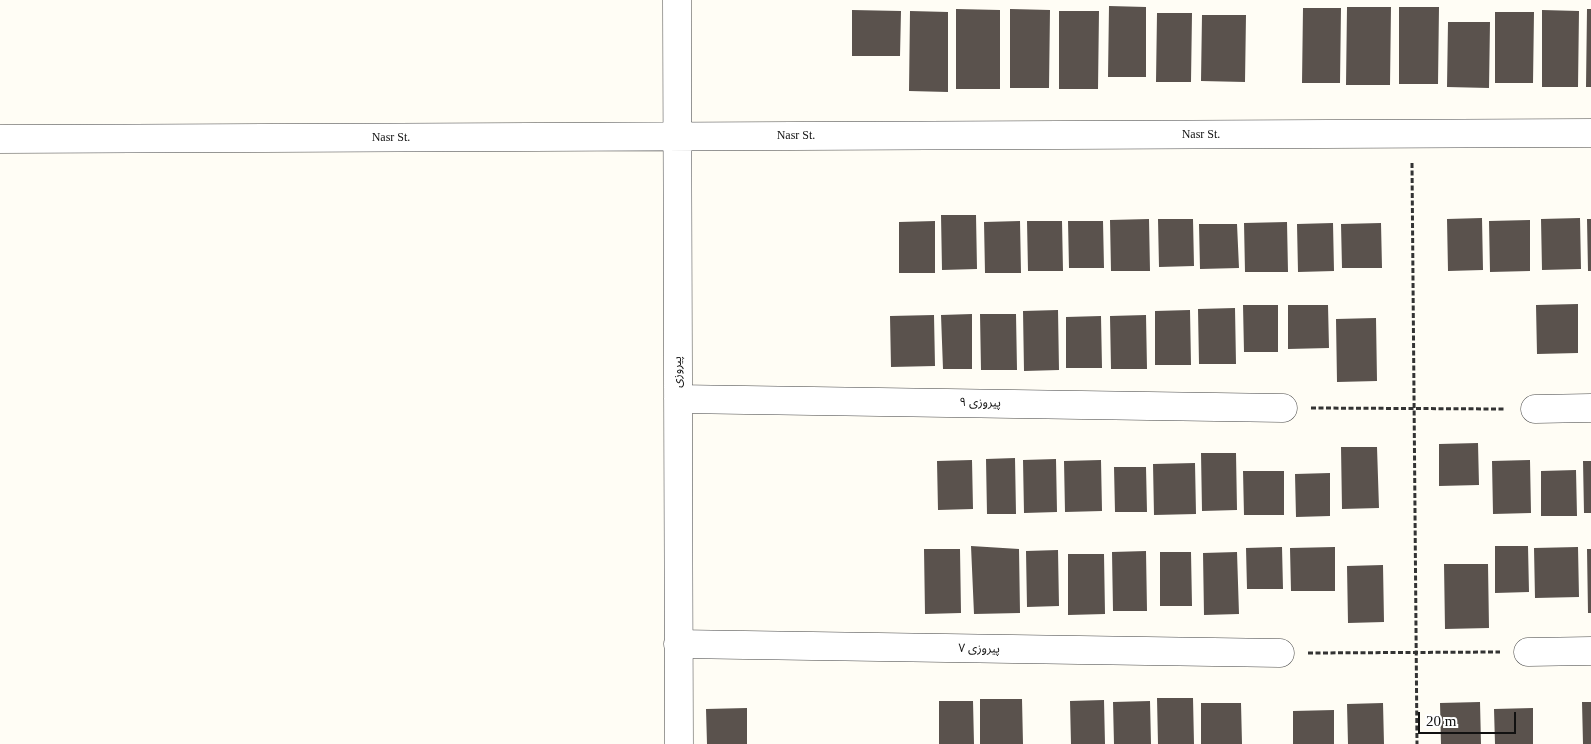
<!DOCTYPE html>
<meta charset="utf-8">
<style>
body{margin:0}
#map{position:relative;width:1591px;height:744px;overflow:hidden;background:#fffdf5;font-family:"Times New Roman",serif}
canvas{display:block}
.scale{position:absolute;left:1418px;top:712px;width:98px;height:22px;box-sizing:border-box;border:2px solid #111;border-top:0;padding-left:6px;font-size:15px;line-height:18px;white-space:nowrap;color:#111;-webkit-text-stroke:4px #fff;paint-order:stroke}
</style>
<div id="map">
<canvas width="1591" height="744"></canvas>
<div class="scale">20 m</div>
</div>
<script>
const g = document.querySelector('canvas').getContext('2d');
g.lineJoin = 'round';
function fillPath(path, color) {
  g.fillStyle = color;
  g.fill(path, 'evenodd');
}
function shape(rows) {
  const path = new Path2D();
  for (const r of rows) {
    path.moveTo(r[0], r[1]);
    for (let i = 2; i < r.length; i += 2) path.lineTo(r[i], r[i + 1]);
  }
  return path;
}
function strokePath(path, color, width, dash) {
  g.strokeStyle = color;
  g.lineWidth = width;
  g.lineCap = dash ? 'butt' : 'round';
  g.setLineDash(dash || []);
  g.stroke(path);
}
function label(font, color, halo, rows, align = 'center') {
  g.font = font + ' "Times New Roman","Noto Sans Arabic",serif';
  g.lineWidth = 5;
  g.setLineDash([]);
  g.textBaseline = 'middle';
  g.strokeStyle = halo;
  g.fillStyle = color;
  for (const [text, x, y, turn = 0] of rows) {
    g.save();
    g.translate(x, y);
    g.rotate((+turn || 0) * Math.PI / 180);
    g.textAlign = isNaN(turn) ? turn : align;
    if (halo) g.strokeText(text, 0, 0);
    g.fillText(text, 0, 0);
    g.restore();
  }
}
const building = shape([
 [1109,6,1146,7,1146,77,1108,77],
 [1347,7,1391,7,1390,85,1346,85],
 [1399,7,1439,7,1438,84,1399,84],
 [1303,8,1341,8,1340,83,1302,83],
 [956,9,1000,10,1000,89,956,89],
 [1010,9,1050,10,1049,88,1010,88],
 [1587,9,1591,9,1591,87,1586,87],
 [852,10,901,11,900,56,852,56],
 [1542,10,1579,11,1578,87,1542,87],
 [910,11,948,12,948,92,909,91],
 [1059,11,1099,11,1098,89,1059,89],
 [1495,12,1534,12,1533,83,1495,83],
 [1157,13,1192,13,1191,82,1156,82],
 [1202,15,1246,15,1245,82,1201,81],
 [1448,22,1490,22,1489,88,1447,87],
 [941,215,976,215,977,269,942,270],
 [1482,218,1483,270,1448,271,1447,219],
 [1580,218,1581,269,1542,270,1541,219],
 [1149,219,1150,271,1111,271,1110,220],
 [1158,219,1193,219,1194,266,1159,267],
 [1587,219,1591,219,1591,271,1588,271],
 [1530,220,1530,271,1490,272,1489,221],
 [935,221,935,273,899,273,899,222],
 [1020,221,1021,273,985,273,984,222],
 [1027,221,1062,221,1063,271,1028,271],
 [1068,221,1103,221,1104,268,1069,268],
 [1287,222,1288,272,1245,272,1244,223],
 [1333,223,1334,271,1298,272,1297,224],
 [1381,223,1382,268,1342,268,1341,224],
 [1199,224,1237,224,1239,268,1200,269],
 [1578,304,1578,353,1537,354,1536,305],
 [1243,305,1278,305,1278,352,1244,352],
 [1288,305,1328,305,1329,348,1288,349],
 [1235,308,1236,364,1199,364,1198,309],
 [1058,310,1059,370,1024,371,1023,311],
 [1190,310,1191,365,1155,365,1155,311],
 [972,314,972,369,943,369,941,315],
 [980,314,1016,314,1017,370,981,370],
 [934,315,935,366,891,367,890,316],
 [1146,315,1147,369,1111,369,1110,316],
 [1101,316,1102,368,1066,368,1066,317],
 [1376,318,1377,381,1337,382,1336,319],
 [1478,443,1479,485,1439,486,1439,444],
 [1341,447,1377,447,1379,508,1342,509],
 [1201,453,1236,453,1237,510,1202,511],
 [1015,458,1016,514,987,514,986,459],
 [1056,459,1057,512,1024,513,1023,460],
 [972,460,973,509,938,510,937,461],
 [1101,460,1102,511,1065,512,1064,461],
 [1530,460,1531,513,1493,514,1492,461],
 [1583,461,1591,461,1591,513,1584,513],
 [1195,463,1196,514,1154,515,1153,464],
 [1114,467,1146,467,1147,512,1115,512],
 [1576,470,1577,516,1541,516,1541,471],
 [1243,471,1284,471,1284,515,1244,515],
 [1330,473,1330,516,1296,517,1295,474],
 [971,546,1019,549,1020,613,974,614],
 [1495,546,1528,546,1529,592,1495,593],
 [1282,547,1283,589,1247,589,1246,548],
 [1335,547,1335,591,1291,591,1290,548],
 [1578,547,1579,597,1535,598,1534,548],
 [924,549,960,549,961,613,925,614],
 [1587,549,1591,549,1591,613,1588,613],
 [1058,550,1059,606,1027,607,1026,551],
 [1146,551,1147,611,1113,611,1112,552],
 [1160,552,1191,552,1192,606,1160,606],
 [1237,552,1239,614,1204,615,1203,553],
 [1068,554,1104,554,1105,614,1068,615],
 [1444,564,1488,564,1489,628,1445,629],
 [1383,565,1384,622,1348,623,1347,566],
 [1157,698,1193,698,1194,744,1158,744],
 [980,699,1022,699,1023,744,980,744],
 [1104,700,1105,744,1071,744,1070,701],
 [939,701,973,701,974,744,939,744],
 [1150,701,1151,744,1114,744,1113,702],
 [1480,702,1481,744,1441,744,1440,703],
 [1582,702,1591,702,1591,744,1583,744],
 [1201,703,1241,703,1242,744,1201,744],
 [1383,703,1384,744,1348,744,1347,704],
 [747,708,747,744,707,744,706,709],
 [1533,708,1533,744,1495,744,1494,709],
 [1334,710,1334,744,1293,744,1293,711]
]);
const path = shape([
 [1412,163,1417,744],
 [1311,408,1505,409],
 [1308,653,1500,652]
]);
const minor = shape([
 [677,0,679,744],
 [0,139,1591,133],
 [678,399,1283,408],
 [1535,409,1591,408],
 [678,644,1280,653],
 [1528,652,1591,651]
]);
const streetNames = [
 ["Nasr St.",1201,135],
 ["Nasr St.",796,136],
 ["Nasr St.",391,138],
 ["پیروزی",678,372,-90],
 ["پیروزی ۹",980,403,1],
 ["پیروزی ۷",979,649,1]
];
fillPath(building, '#5a524d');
strokePath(minor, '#444', 29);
strokePath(path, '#333', 3, [5, 2.5]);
strokePath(minor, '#fff', 28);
label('12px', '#111', '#fff', streetNames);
</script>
